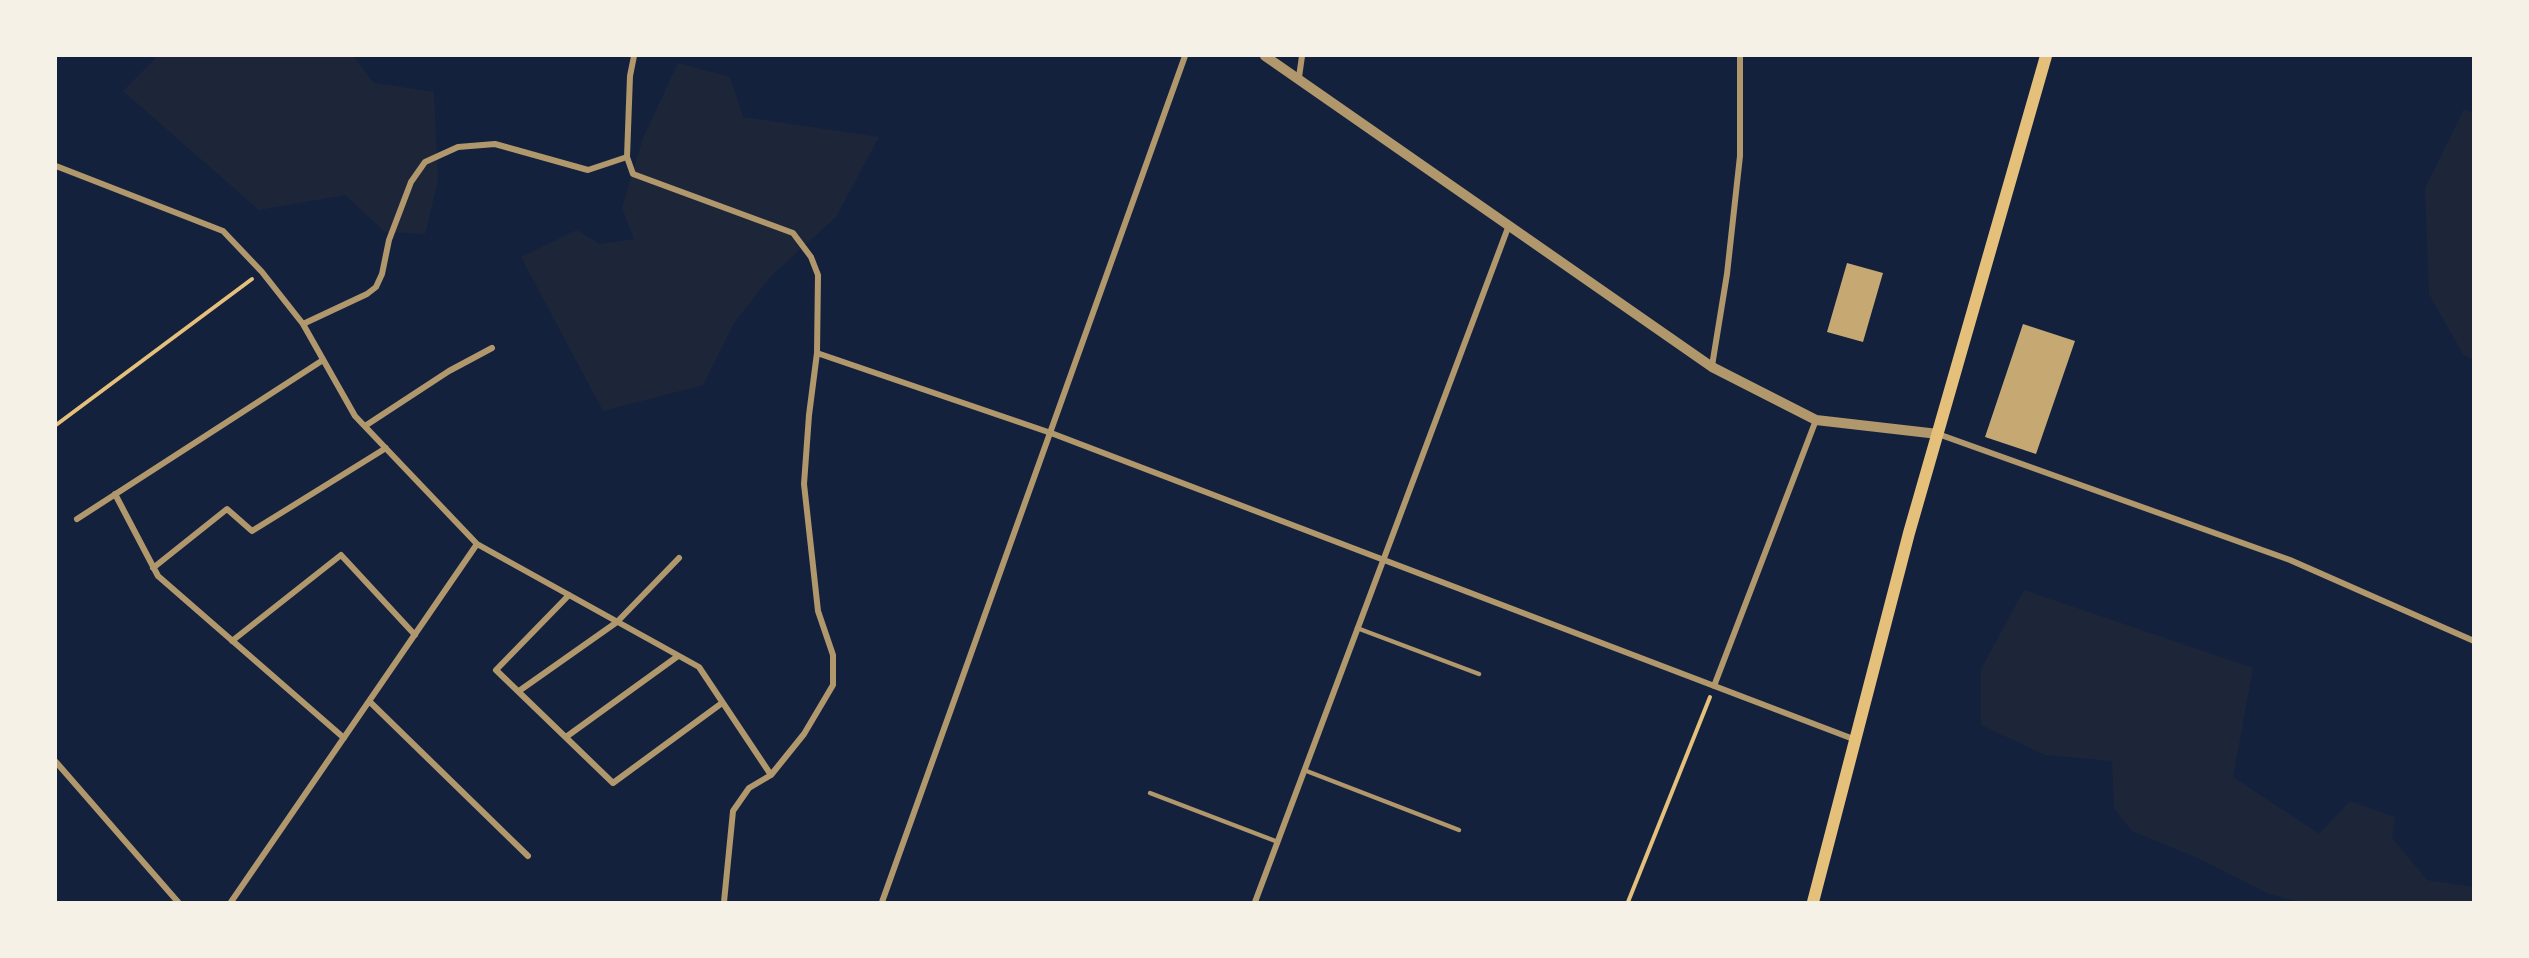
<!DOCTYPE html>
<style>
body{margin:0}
#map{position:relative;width:2529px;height:958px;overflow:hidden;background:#14213d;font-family:"Work Sans",sans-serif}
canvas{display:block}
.frame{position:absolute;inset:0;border:57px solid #f6f1e7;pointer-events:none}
</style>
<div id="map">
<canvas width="2529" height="958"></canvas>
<div class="frame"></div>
</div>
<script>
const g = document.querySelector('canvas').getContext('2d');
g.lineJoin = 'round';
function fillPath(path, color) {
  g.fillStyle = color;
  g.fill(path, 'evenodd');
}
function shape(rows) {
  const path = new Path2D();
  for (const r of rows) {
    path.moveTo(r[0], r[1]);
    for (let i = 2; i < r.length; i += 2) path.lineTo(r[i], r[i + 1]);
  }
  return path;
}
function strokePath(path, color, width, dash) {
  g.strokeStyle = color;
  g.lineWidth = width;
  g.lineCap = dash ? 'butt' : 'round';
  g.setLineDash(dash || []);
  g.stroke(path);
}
const green = shape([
 [158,56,353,56,374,83,434,92,438,181,425,234,385,232,345,195,259,210,123,91],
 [678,63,730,77,743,117,879,137,836,217,771,276,734,323,703,385,603,411,521,257,577,230,600,244,634,239,622,208,643,138],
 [2464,109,2474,113,2473,360,2463,354,2429,294,2425,188],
 [2024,590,2253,668,2233,777,2319,834,2350,801,2395,817,2392,838,2427,880,2473,887,2473,902,2299,902,2269,894,2202,860,2132,831,2114,808,2112,761,2045,755,1981,725,1981,669]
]);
const building = shape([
 [1847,263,1883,273,1863,342,1827,332],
 [2023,324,2075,341,2036,454,1985,437]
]);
const path = shape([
 [56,425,252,279],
 [1628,902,1710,697]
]);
const service = shape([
 [1357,628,1479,674],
 [1304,770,1459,830],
 [1150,793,1278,842]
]);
const minor = shape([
 [634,56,630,76,627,157,633,174,793,233,811,257,818,275,817,353,809,415,804,484,818,611,833,655,833,685,804,734,771,775,749,788,733,811,724,902],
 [1299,77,1302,56],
 [56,166,223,231,262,272,303,324,355,416,477,544,699,667,771,775],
 [303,324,367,294,376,287,382,274,389,240,411,182,425,162,458,147,495,144,588,170,627,157],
 [817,353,1051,433,1856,740],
 [1712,366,1727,274,1740,156,1740,56],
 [365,426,449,371,492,348],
 [1938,434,2290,560,2474,641],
 [115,494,158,576,344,738],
 [77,519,323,360],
 [153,568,227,509,252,531,386,448],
 [569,595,496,670,613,783,722,703],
 [232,641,341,555,415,635],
 [1714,686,1816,420],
 [519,691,617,622,679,558],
 [369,701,528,856],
 [566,737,678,656],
 [56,762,178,902],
 [231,902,477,544],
 [882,902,1185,56],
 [1255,902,1509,225]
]);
const tertiary = shape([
 [1265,56,1712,367,1816,420,1938,434]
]);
const secondary = shape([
 [1813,902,1909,533,2046,56]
]);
fillPath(green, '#1d2539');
fillPath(building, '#c6a872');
strokePath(path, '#e5c07b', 4);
strokePath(service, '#b1986c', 4.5);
strokePath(minor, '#b1986c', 6);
strokePath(tertiary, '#b1986c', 10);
strokePath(secondary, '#e5c07b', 12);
</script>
